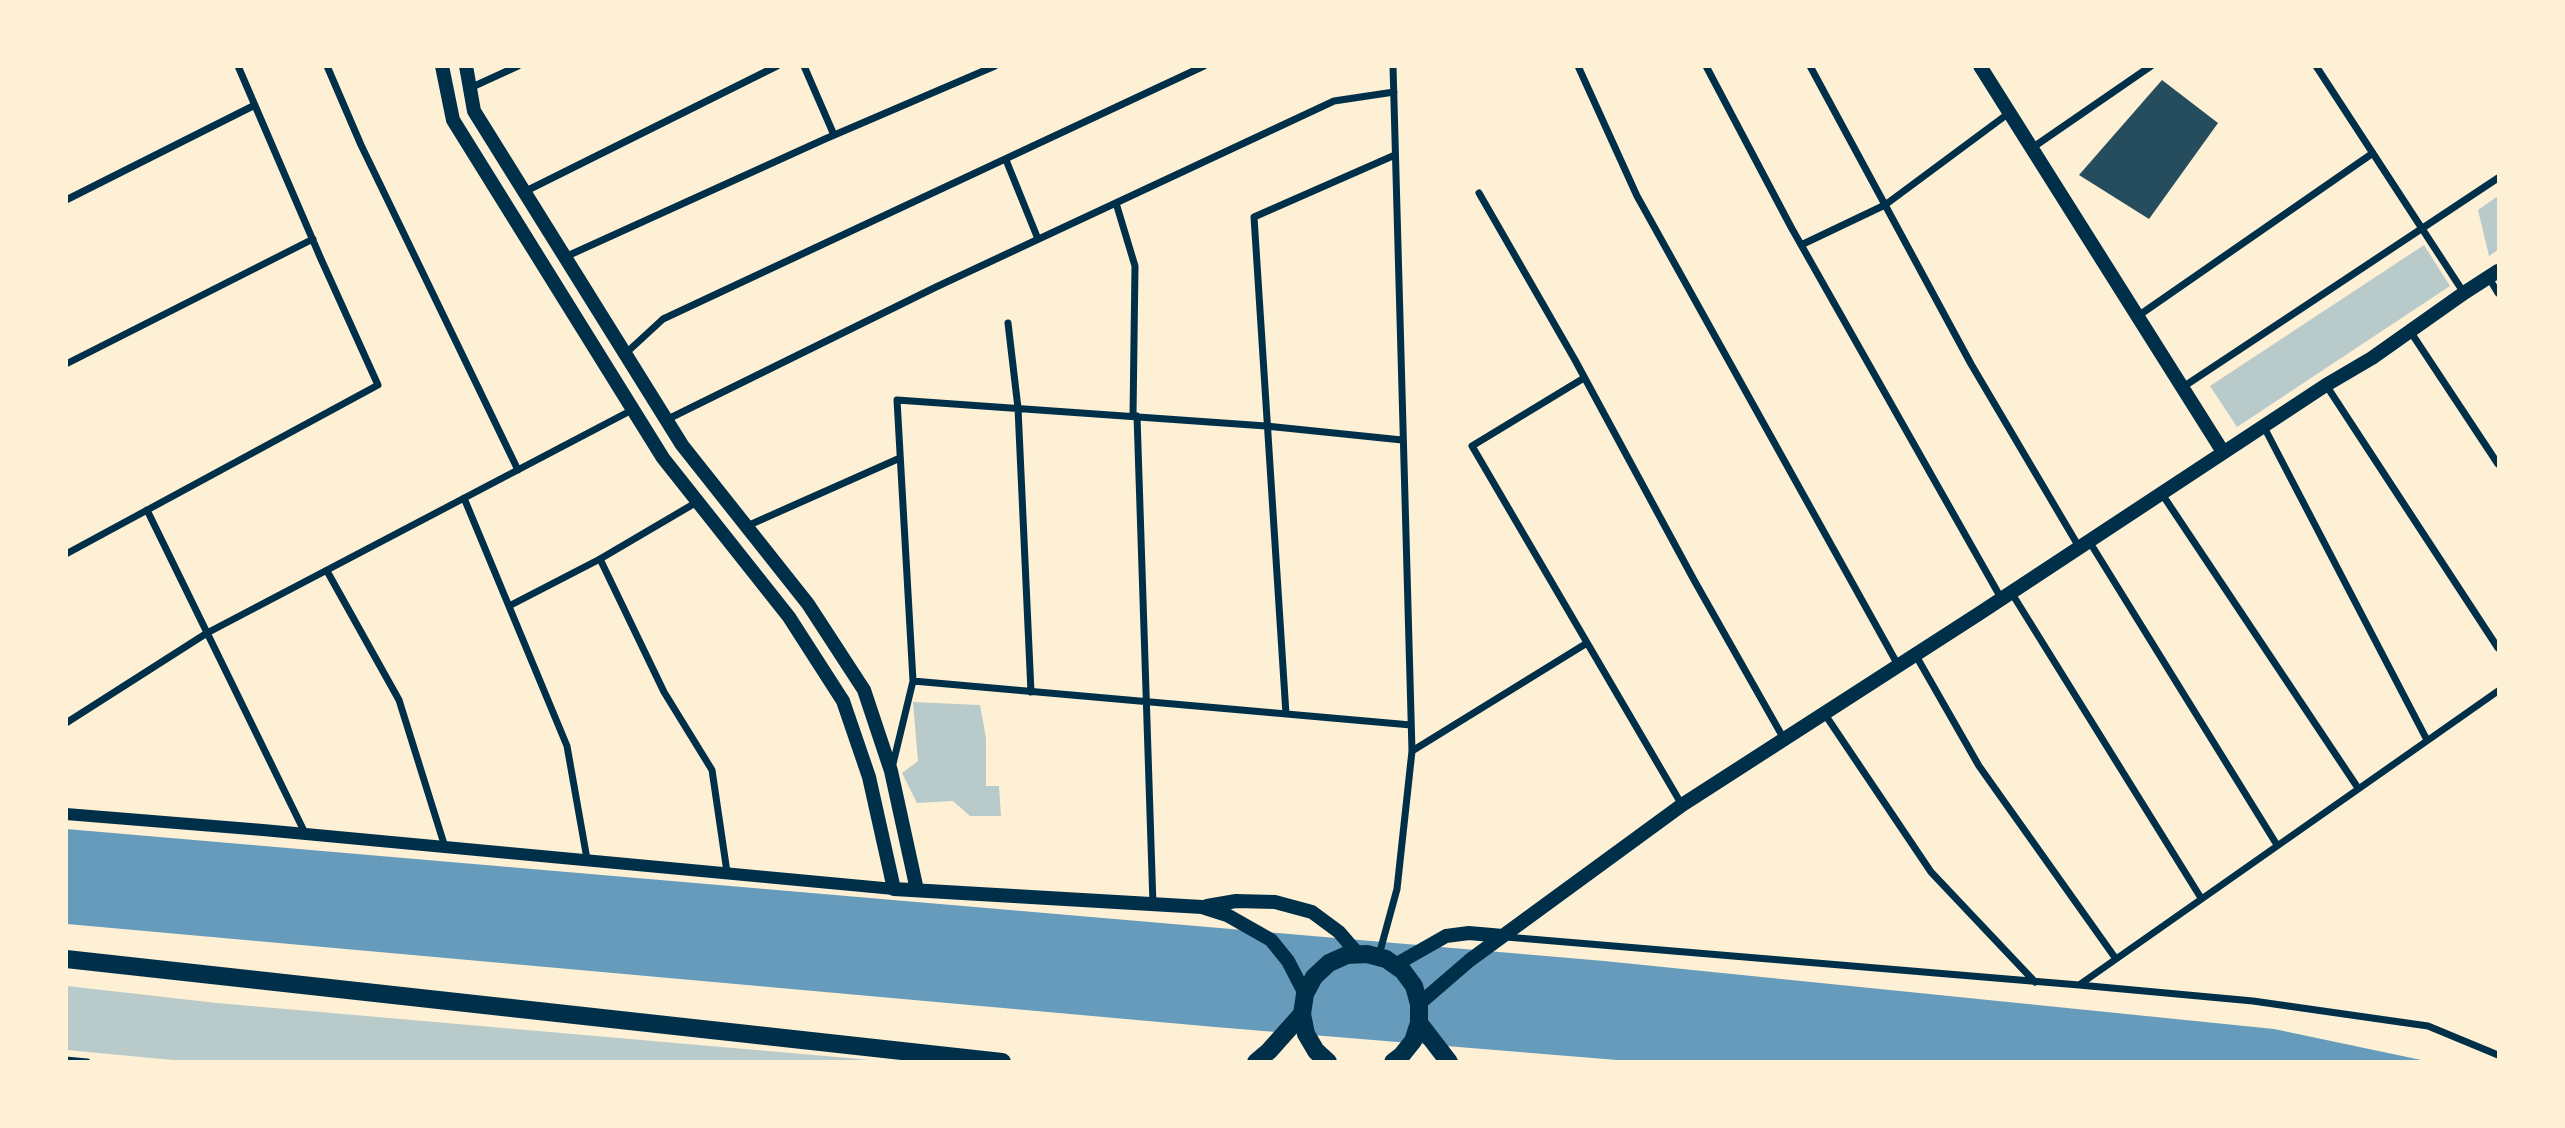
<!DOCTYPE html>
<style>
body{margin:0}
#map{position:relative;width:2565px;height:1128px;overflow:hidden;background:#fdf0d5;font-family:Lato,sans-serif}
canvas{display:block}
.frame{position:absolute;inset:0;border:68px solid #fdf0d5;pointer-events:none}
</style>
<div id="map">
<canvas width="2565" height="1128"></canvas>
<div class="frame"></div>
</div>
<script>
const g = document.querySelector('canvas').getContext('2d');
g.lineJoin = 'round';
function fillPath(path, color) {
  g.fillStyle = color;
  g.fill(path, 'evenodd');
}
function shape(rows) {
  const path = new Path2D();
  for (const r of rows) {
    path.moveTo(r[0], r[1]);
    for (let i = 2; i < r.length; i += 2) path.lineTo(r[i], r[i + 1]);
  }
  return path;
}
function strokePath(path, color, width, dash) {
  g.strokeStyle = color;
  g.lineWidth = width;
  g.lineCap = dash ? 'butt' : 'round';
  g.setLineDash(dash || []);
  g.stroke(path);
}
const green = shape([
 [2498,196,2498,250,2489,256,2478,210],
 [2424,245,2450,286,2237,427,2210,386],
 [913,702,980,705,986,738,986,786,999,786,1001,816,970,816,953,801,917,803,902,773,918,761],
 [67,986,217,1003,882,1061,194,1062,67,1050]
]);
const water = shape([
 [66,829,1604,961,2274,1029,2426,1061,1629,1061,1215,1027,67,924]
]);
const building = shape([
 [2162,80,2218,123,2149,219,2079,175]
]);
const minor = shape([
 [327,66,361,145,518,470],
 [804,66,834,135],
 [1578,66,1637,196,1898,665],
 [1706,66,1791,227,2001,598],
 [1810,66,1971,364,2079,547],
 [2316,66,2464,293],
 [470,88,518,66],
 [2032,148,2151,66],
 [1006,160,1038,239],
 [524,192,777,66],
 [1479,193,1575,360,1694,580,1784,739],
 [66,200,255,105],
 [1116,203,1135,266,1133,416],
 [1801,245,1885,205,2009,113],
 [565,257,825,139,995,66],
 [2489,278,2498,293],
 [2138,316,2373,153],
 [1008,323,1018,408,1031,692],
 [2410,331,2498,464],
 [625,354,663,319,1204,66],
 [66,364,313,239],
 [1584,378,1472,446,1682,805],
 [2326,385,2498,648],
 [2183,387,2498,178],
 [1137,416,1153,905],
 [666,420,936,287,1334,101,1394,92],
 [2264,427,2427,740],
 [2162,494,2358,788],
 [464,498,567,746,587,859],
 [147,510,305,833],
 [747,526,900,458],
 [2089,541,2277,845],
 [66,554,378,385,321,259,238,66],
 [600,559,664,692,712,770,727,872],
 [327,571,399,700,445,847],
 [2011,592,2201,898],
 [509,606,600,559,697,502],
 [1915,654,1979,766,2116,959],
 [913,681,1411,725],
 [1824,713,1931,872,2035,982],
 [1286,714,1254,217,1395,155],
 [66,723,207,633,632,410],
 [1412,751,1587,643],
 [892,768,913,681,897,400,1266,426,1402,440],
 [1506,937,2079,985,2498,691],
 [1379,955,1397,889,1412,751,1393,66],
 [2079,985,2253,1001,2428,1026,2498,1055],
 [66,1060,87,1062]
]);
const tertiary = shape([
 [66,814,263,830,894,889]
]);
const secondary = shape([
 [442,66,453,120,663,458,789,617,843,701,869,777,894,889,1202,907,1227,915,1271,940,1288,961,1305,994],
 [466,66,474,111,682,445,808,604,864,690,891,771,917,890],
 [1980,66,2223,452],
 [1207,906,1236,901,1275,902,1312,912,1339,932,1358,954],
 [1395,965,1446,936,1469,933,1503,936],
 [1419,1004,1470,960,1682,805,1980,613,2326,385,2372,358,2464,293,2498,271]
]);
const primary = shape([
 [66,959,1002,1062],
 [1419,1023,1449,1062],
 [1256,1062,1269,1051,1302,1014],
 [1328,1062,1316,1051,1306,1034,1302,1014,1305,994,1314,977,1329,963,1347,955,1367,954,1386,959,1403,971,1414,986,1419,1004,1419,1023,1413,1041,1401,1056,1393,1062]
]);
fillPath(green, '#b9caca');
fillPath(water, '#669bbc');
fillPath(building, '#264d5e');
strokePath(minor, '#003049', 7);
strokePath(tertiary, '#003049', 12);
strokePath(secondary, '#003049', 14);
strokePath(primary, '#003049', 18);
</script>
